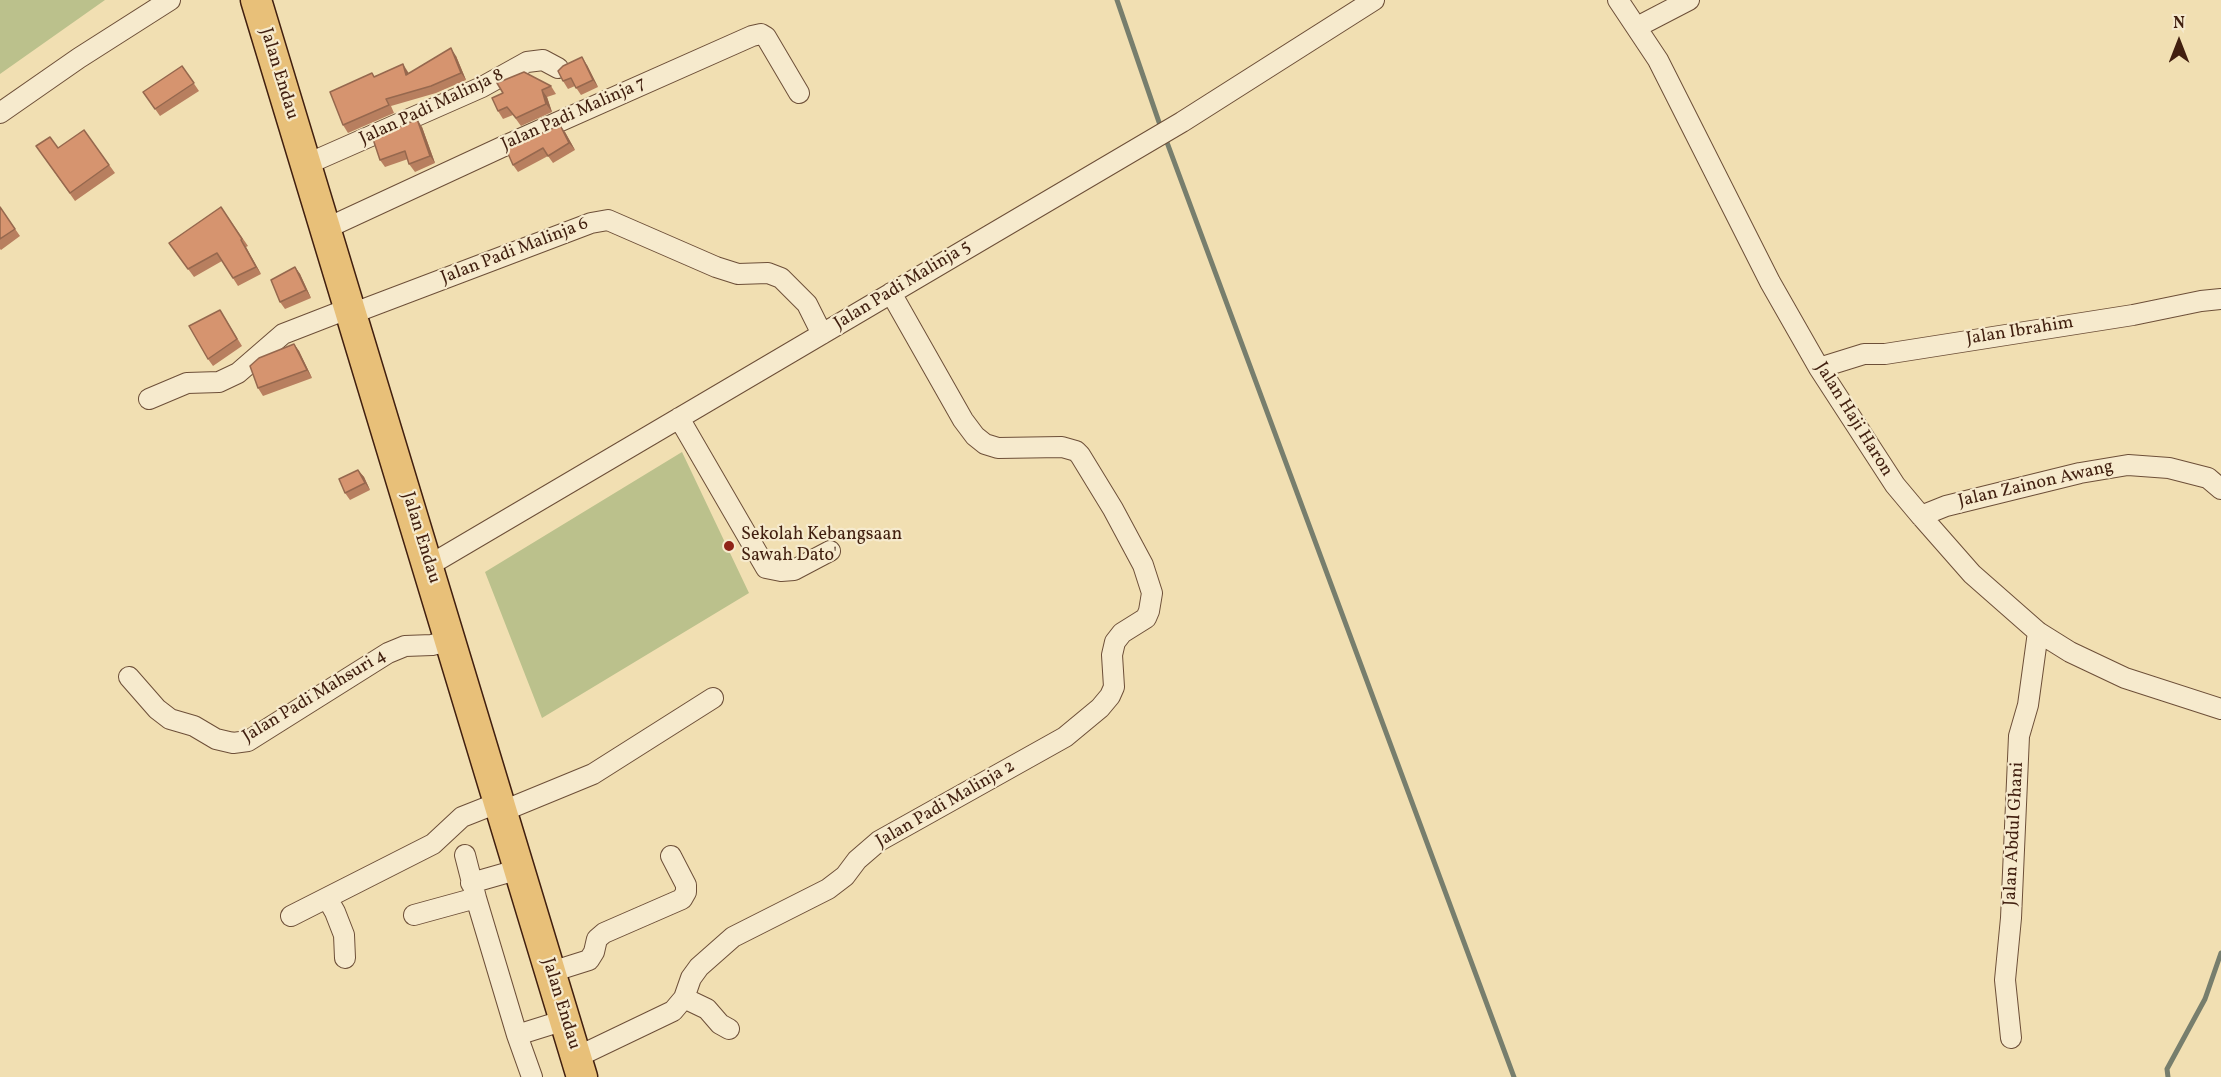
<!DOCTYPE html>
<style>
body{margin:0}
#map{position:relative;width:2221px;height:1077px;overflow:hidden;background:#f1dfb2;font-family:Vollkorn,serif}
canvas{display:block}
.north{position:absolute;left:2149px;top:12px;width:60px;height:60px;-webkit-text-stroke:4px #f6eacd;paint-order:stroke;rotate:0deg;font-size:16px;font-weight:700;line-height:24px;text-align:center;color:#411f0f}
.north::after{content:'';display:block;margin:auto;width:21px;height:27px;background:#411f0f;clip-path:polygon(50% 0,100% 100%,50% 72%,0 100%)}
</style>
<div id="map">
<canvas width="2221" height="1077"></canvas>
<div class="north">N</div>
</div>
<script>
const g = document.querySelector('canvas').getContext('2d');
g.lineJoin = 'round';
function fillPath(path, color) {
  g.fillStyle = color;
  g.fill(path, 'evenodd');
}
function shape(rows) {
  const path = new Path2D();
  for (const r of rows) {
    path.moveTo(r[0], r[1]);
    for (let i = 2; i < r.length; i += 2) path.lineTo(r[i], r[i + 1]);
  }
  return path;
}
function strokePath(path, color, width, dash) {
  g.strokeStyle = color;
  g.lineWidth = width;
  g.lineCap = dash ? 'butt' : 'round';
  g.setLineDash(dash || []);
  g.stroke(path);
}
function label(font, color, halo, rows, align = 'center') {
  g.font = font + ' Vollkorn,serif';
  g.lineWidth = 4.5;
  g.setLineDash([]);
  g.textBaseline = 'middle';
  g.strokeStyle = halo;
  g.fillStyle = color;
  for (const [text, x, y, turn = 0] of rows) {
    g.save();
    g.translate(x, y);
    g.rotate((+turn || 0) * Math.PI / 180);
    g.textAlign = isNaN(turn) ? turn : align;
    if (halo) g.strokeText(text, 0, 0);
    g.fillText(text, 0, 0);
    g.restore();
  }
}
const green = shape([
 [0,0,105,0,0,74],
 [682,452,749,593,542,718,485,572]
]);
const stream = shape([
 [1117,0,1161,128],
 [1165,137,1514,1077],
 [2168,1077,2167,1069,2205,999,2221,953]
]);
const minor = shape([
 [1618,0,1658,60,1770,282,1819,368,1895,485,1921,516,1972,574,2038,632,2070,652,2125,678,2221,709],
 [1637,27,1689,0],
 [0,113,79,58,170,0],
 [305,165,482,87,527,62,543,60,558,68],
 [325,229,502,147,752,36,761,34,766,37,799,93],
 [351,314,591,223,608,220,716,267,738,274,768,273,781,278,807,304,822,334],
 [1819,368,1864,354,1885,354,2133,315,2201,301,2221,299],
 [149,399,187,383,219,382,238,373,283,334,350,308],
 [679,418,766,568,781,571,794,570,830,551],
 [1921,516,1946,506,2080,473,2128,465,2169,468,2208,478,2221,489],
 [428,566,1182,122,1374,0],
 [129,677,157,709,170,719,194,726,216,739,233,743,248,741,388,653,405,646,432,645,451,640],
 [503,811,593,774,713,698],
 [471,883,520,869],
 [327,898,335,912,344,935,345,958],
 [476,898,517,1035,532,1077],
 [414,915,476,898,465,855],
 [291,916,433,844,462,817,500,802],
 [551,972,589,960,594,952,597,939,604,933,682,899,686,892,686,885,671,856],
 [684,998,707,1009,720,1024,729,1029],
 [517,1035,565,1020],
 [2011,1038,2005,980,2011,918,2019,736,2028,705,2038,632],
 [577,1057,673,1011,684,998,691,978,699,967,733,937,828,889,845,876,857,860,879,841,1065,737,1100,708,1110,696,1114,687,1112,655,1115,642,1122,633,1146,618,1149,611,1152,593,1143,565,1113,509,1080,455,1076,451,1062,447,998,448,985,444,975,436,963,420,891,293]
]);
const highway = shape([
 [256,0,582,1077]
]);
const wall = shape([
 [456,56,466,80,436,93,391,106,394,113,348,133,343,125,372,73,374,76,408,72,409,74],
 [587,65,598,87,581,95,575,86,568,89,563,81],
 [182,66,199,91,160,116,143,92],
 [551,86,556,94,547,97,552,112,521,126,513,115,503,119,498,111],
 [422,127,435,163,415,172,409,164,408,159,385,167,380,160],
 [84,130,115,173,75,201,36,146,58,148],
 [565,132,575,150,553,163,548,156,518,172,513,165],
 [0,207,20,236,1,250,0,249],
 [221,207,248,246,246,247,261,274,238,286,222,261,194,277,169,243],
 [295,267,300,274,311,298,285,309,280,302],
 [225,318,242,346,213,366,208,359],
 [294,344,299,351,312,378,263,396,258,388],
 [358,470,364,477,370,490,350,500,345,493]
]);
const shadedWall = shape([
 [451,48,456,56,466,80,461,73],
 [582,57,587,65,598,87,593,80],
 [403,64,408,72,412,83,406,75],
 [542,90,547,97,552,112,546,104],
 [417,119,422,127,435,163,430,156],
 [560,125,565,132,575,150,569,143],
 [241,240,246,247,261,274,256,267],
 [295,267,300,274,311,298,306,290],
 [294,344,299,351,312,378,307,370],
 [358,470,364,477,370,490,365,483]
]);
const building = shape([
 [451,48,461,73,431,86,386,99,389,105,343,125,330,92,372,73,374,77,403,64,406,75,451,48],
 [582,57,593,80,576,88,571,78,563,81,558,71,563,66,582,57],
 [182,66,194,83,155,109,143,92,182,66],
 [524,72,551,86,542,90,546,104,516,118,507,107,498,111,492,98,503,93,497,83,524,72],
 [417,119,430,156,409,164,405,151,380,160,373,139,417,119],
 [560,125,569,143,548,156,543,148,513,165,506,149,560,125],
 [84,130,109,165,70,193,36,146,50,137,58,148,84,130],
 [0,207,15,229,0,239,0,207],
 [221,207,242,239,241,240,256,267,233,278,217,253,188,269,169,243,221,207],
 [295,267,306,290,280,302,271,280,295,267],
 [220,310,237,339,208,359,189,326,220,310],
 [294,344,307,370,258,388,250,366,259,358,294,344],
 [358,470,365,483,345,493,339,479,358,470]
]);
const markers = [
 [729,546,6,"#8f2418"]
];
const streetNames = [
 ["Jalan Endau",278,74,73],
 ["Jalan Padi Malinja 8",432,108,-25],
 ["Jalan Padi Malinja 7",574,115,-24],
 ["Jalan Padi Malinja 6",515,252,-21],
 ["Jalan Padi Malinja 5",903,286,-31],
 ["Jalan Ibrahim",2020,332,-9],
 ["Jalan Haji Haron",1853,420,58],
 ["Jalan Zainon Awang",2036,485,-13],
 ["Jalan Endau",420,538,73],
 ["Jalan Padi Mahsuri 4",315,697,-31],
 ["Jalan Padi Malinja 2",946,805,-30],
 ["Jalan Abdul Ghani",2015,834,-87],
 ["Jalan Endau",560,1004,73]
];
const poiNames = [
 ["Sekolah Kebangsaan",741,536],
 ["Sawah Dato'",741,557]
];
fillPath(green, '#bbc18c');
strokePath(stream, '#777e6d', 5);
strokePath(minor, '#6d4f38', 22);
strokePath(highway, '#411f0f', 33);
strokePath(minor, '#f6eacd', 20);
strokePath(highway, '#e8c079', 30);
fillPath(wall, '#b87f5f');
fillPath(shadedWall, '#96684e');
fillPath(building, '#d6946f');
strokePath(building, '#96684e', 1.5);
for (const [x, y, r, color] of markers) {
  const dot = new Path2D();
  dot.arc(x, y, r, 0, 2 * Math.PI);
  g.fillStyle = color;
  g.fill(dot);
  strokePath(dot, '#f6eacd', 2);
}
label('18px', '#411f0f', '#f6eacd', streetNames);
label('18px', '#411f0f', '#f6eacd', poiNames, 'left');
</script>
